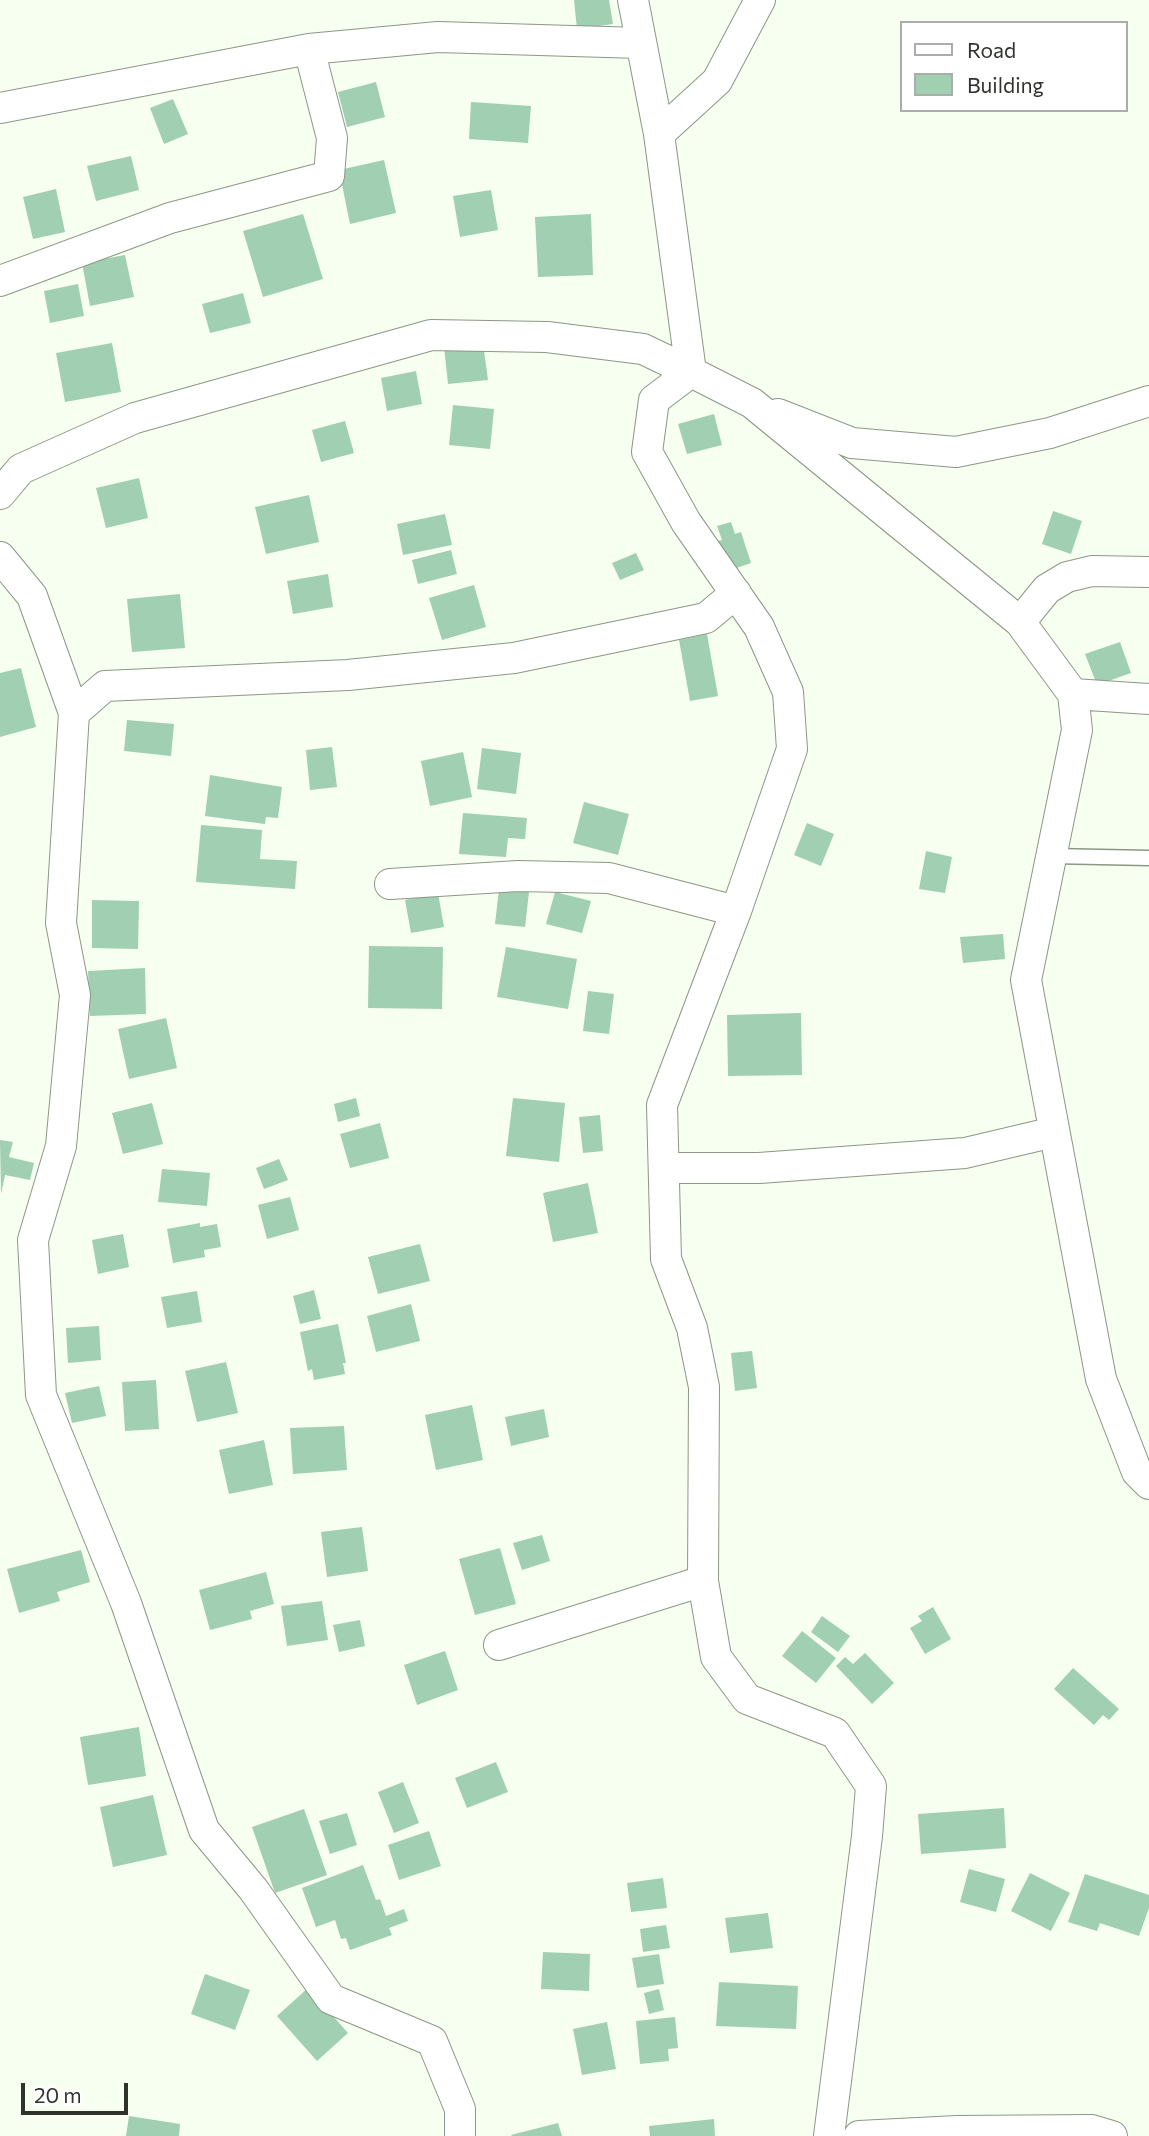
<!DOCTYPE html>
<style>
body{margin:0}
#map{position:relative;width:1149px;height:2136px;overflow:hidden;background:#f6fff0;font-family:Commissioner,sans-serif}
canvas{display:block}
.legend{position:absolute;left:900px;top:21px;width:228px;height:91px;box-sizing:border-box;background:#fff;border:2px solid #acadab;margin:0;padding:9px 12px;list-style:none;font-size:21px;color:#2f332c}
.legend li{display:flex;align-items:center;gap:14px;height:35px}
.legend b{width:35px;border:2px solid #acadab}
.scale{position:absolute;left:21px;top:2083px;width:107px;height:32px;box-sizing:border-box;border:4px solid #2f332c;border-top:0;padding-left:9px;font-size:21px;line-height:24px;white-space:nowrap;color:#2f332c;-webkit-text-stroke:5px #fff;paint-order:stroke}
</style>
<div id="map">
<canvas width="1149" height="2136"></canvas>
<ul class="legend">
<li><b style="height:9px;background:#fff"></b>Road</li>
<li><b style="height:19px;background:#a1cfb2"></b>Building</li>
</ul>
<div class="scale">20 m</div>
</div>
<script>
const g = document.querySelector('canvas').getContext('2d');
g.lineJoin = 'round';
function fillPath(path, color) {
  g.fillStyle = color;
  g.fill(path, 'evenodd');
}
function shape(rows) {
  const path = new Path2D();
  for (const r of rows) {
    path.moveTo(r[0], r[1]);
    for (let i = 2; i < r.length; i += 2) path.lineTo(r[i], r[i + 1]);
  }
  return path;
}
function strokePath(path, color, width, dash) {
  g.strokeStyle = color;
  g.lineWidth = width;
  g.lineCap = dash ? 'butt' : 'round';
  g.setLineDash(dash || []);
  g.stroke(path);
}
const building = shape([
 [574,0,609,0,613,24,577,29],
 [376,82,385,117,347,127,338,92],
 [173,99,188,134,164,144,150,108],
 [471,102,531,106,528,143,469,139],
 [131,156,139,190,96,201,87,166],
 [384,160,396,213,350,224,339,170],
 [56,189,65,232,33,239,23,197],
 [491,190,498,230,460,237,453,196],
 [303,214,323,279,263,297,243,231],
 [591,214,593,275,538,277,535,217],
 [125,255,134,297,90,306,82,263],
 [78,284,84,316,50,323,44,291],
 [243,293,251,323,210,333,202,304],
 [112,343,121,392,65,402,56,353],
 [483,343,488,380,448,384,444,347],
 [416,371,422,404,387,411,381,378],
 [453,405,494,409,490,449,449,445],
 [714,414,722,445,687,454,678,424],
 [345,421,354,453,321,462,312,430],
 [139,478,148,518,106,528,96,488],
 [309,495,319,542,266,554,255,507],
 [1053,511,1082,521,1071,554,1042,544],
 [445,514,452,545,403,555,397,524],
 [731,522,735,534,741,532,751,563,725,572,715,542,722,540,717,526],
 [451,550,457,574,418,584,412,560],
 [636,553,644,570,620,580,612,563],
 [328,574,333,607,293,614,287,581],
 [474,585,486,627,442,640,429,598],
 [180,594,185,648,132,652,127,599],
 [707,634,718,696,690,701,679,640],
 [1120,642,1131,673,1097,685,1085,654],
 [21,668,36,727,0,737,0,673],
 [127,720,174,724,171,756,124,751],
 [332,747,337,787,310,790,306,750],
 [482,748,521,753,516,794,477,789],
 [463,752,472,797,430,806,421,761],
 [210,775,282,787,278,818,266,817,265,824,205,816],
 [584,802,629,814,618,855,573,843],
 [463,813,527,818,525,839,508,838,506,857,459,854],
 [807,823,834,834,821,866,794,855],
 [201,825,262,830,260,859,297,861,295,889,196,882],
 [926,851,952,857,945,893,919,889],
 [499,889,529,892,525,927,495,924],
 [555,892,591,901,582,933,546,924],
 [438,893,444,927,411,933,405,900],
 [92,900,139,901,138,949,92,948],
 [1003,934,1005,959,963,963,960,937],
 [369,946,443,947,442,1009,368,1008],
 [506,947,577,959,568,1009,497,997],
 [145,968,146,1014,90,1016,88,971],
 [588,991,614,994,609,1034,583,1031],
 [801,1013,802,1075,728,1076,727,1015],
 [166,1018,177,1068,129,1079,118,1029],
 [356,1098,360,1116,338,1122,334,1104],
 [513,1098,565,1103,559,1162,506,1156],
 [152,1103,163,1144,123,1154,112,1113],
 [600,1115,603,1151,583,1153,579,1117],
 [380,1123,389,1158,350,1168,340,1134],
 [0,1140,13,1142,9,1157,34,1163,30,1180,5,1175,1,1194],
 [279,1159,288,1180,264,1189,256,1168],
 [162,1169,210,1173,207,1206,158,1202],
 [588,1183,598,1233,553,1242,543,1193],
 [290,1197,299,1230,267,1239,258,1205],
 [200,1223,200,1227,217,1224,221,1247,204,1250,205,1257,173,1263,167,1229],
 [123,1234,129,1267,98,1274,92,1240],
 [420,1244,430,1281,378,1294,368,1257],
 [314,1290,321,1319,300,1324,293,1296],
 [197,1291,202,1322,167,1328,161,1297],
 [411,1304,420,1341,376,1352,367,1316],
 [338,1324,346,1363,343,1363,345,1374,314,1380,312,1369,308,1371,300,1332],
 [99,1326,101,1360,68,1363,66,1328],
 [752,1351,757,1388,735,1391,731,1353],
 [226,1362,238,1413,197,1422,185,1371],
 [156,1380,159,1429,125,1431,122,1382],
 [99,1386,106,1416,72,1423,65,1393],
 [472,1405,483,1460,436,1470,425,1415],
 [544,1409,549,1437,511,1446,505,1417],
 [344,1426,347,1470,293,1474,290,1428],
 [264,1440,273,1485,229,1494,219,1450],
 [362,1527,368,1571,327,1577,321,1532],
 [542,1535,550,1561,522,1570,513,1543],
 [500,1548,516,1604,475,1615,459,1559],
 [81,1550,90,1582,57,1592,60,1601,19,1613,7,1569],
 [266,1572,274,1604,250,1611,252,1619,210,1630,199,1590],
 [322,1601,328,1640,287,1646,281,1606],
 [933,1607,951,1639,925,1654,910,1628,922,1621,918,1616],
 [822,1616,850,1636,838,1652,811,1632],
 [360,1620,365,1646,339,1652,333,1625],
 [802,1631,836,1658,816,1683,782,1656],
 [445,1651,458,1690,417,1705,404,1665],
 [865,1653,894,1683,872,1704,836,1666,845,1657,853,1664],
 [1073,1668,1119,1709,1109,1720,1103,1715,1094,1725,1054,1689],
 [139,1727,146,1776,88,1785,80,1737],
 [496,1762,508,1792,467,1808,455,1778],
 [403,1782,419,1823,394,1833,378,1792],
 [153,1795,167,1855,113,1867,100,1807],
 [1004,1808,1006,1848,921,1854,918,1814],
 [304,1809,327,1875,275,1893,252,1827],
 [347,1813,357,1845,330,1854,319,1821],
 [429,1831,441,1866,399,1880,388,1845],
 [363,1865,376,1900,380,1899,386,1916,404,1909,408,1921,389,1928,392,1935,350,1950,346,1938,341,1939,335,1920,316,1927,302,1888],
 [969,1869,1005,1879,996,1912,960,1902],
 [1030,1873,1070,1893,1051,1931,1011,1911],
 [1085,1874,1149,1895,1149,1908,1139,1936,1100,1923,1097,1931,1068,1922],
 [663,1878,667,1908,631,1912,627,1883],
 [768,1913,773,1948,730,1953,725,1918],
 [666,1925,670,1948,643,1952,640,1929],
 [543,1952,590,1954,589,1991,541,1989],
 [659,1954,664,1984,637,1988,632,1958],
 [205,1974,250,1990,235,2030,191,2014],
 [719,1982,798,1986,796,2029,716,2026],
 [308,1988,348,2033,317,2061,277,2016],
 [659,1989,664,2010,649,2014,644,1993],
 [675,2017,678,2048,668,2049,669,2061,640,2064,636,2021],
 [607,2022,616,2069,582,2075,573,2029],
 [129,2116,180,2124,179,2136,126,2136],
 [714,2119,715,2136,650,2136,649,2126],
 [558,2123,562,2136,512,2136,511,2135]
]);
const service = shape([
 [1051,856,1149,858]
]);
const minor = shape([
 [0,108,309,49,438,37,640,43],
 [659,134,717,81,760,0],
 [0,281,170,218,329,176,332,138,309,49],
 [778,414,852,443,956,452,1050,433,1149,401],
 [0,494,21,469,135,418,431,335,547,337,643,349,691,372,659,134,633,0],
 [0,557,32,596,74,713,61,923,75,995,61,1146,33,1240,41,1395,126,1603,204,1830,253,1889,331,1999,432,2041,460,2109,460,2136],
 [1020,622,1047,589,1067,577,1092,571,1149,572],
 [1073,694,1149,699],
 [74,713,105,686,348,675,514,658,706,618,736,593],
 [390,884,518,876,609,878,736,911],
 [664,1168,759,1168,965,1153,1054,1132],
 [499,1645,703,1581],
 [829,2136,867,1836,871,1786,835,1733,747,1699,716,1657,703,1581,704,1387,692,1328,666,1259,662,1105,736,911,792,749,788,692,759,627,686,522,647,452,654,400,691,372,752,403,1020,622,1073,694,1077,730,1026,980,1101,1379,1137,1472,1149,1484],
 [859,2136,957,2131,1092,2130,1112,2136]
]);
fillPath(building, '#a1cfb2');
strokePath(service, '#8c9786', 17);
strokePath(minor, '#8c9786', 32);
strokePath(service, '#fff', 14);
strokePath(minor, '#fff', 30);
</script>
